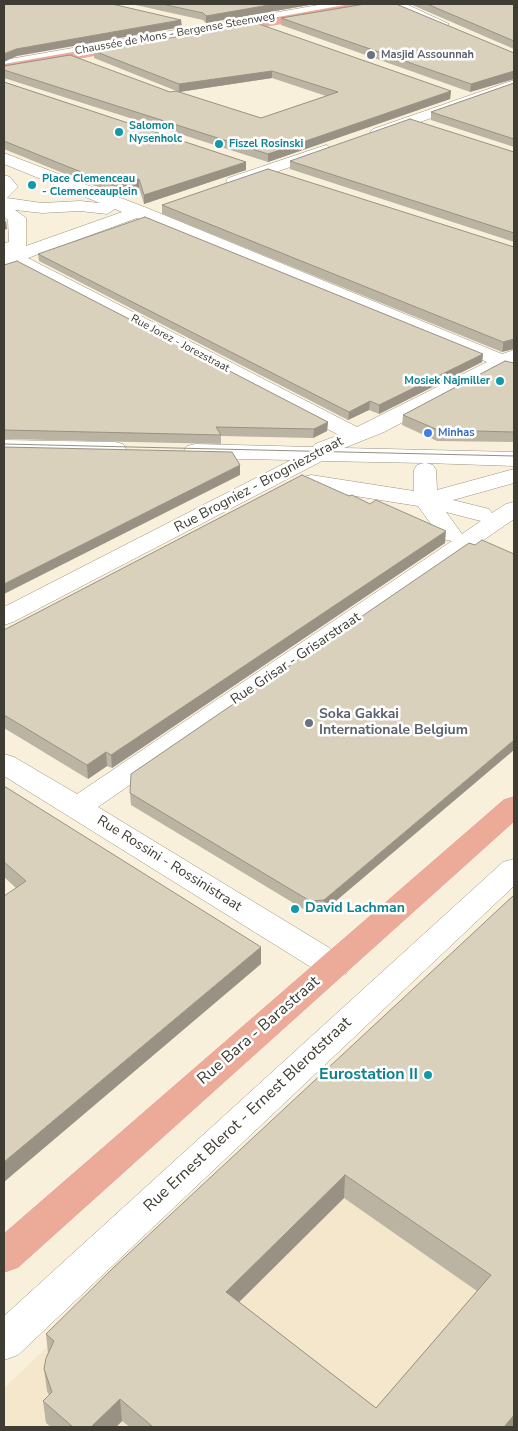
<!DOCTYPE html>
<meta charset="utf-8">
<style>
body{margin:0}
#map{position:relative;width:518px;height:1431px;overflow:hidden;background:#f9f0db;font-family:"Nunito Sans",sans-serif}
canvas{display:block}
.frame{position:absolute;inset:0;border:5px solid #3f3c33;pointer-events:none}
</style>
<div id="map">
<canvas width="518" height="1431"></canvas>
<div class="frame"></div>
</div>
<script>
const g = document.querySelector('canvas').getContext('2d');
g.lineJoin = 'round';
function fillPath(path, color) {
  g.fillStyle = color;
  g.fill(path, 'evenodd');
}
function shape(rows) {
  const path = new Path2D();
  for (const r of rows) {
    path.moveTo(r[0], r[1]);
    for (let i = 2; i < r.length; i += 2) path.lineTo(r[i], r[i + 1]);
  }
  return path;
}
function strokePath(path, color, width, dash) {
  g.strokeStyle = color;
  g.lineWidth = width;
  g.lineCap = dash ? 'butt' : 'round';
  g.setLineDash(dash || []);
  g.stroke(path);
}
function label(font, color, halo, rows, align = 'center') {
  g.font = font + ' "Nunito Sans",sans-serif';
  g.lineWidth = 5;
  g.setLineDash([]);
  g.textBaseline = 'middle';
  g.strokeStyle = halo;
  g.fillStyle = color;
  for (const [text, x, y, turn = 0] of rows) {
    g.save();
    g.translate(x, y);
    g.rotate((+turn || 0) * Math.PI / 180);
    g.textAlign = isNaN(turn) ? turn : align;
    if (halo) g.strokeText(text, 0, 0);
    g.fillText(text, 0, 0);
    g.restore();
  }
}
const built = shape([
 [514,904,514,1427,4,1427,4,1388]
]);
const minor = shape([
 [324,4,351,4,345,8,4,68,4,60,324,4],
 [390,4,406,4,449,24,442,28,437,27,391,7,390,4],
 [514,80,514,89,383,135,373,135,370,132,373,129,514,80],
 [326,145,334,150,332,153,240,184,228,184,226,181,228,178,326,145],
 [4,153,147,208,502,354,514,350,514,372,504,369,384,432,344,448,514,452,514,466,426,463,433,465,436,470,437,490,514,469,514,483,453,500,489,509,492,513,506,504,514,502,514,519,98,807,346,958,350,966,346,974,334,978,322,974,4,776,4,754,14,757,77,794,452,541,442,539,418,506,311,489,303,487,300,482,303,477,311,475,414,491,414,470,417,465,424,463,322,461,13,622,4,625,4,607,291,460,195,458,187,456,184,451,187,446,195,444,313,447,315,444,339,435,12,264,4,266,4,243,9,242,8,220,4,217,4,175,10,177,18,187,7,198,42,203,80,201,100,203,4,164,4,153],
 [115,209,122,212,26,246,26,218,15,210,42,213,80,211,107,214,115,209],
 [137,218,487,362,357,427,28,258,137,218],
 [446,512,473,519,481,521,462,534,446,512],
 [4,440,115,442,123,444,126,449,123,454,115,456,4,454,4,440],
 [514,859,514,886,18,1355,4,1360,4,1316,503,862,514,859]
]);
const major = shape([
 [350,4,376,4,370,8,222,35,215,31,222,27,350,4],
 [130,42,135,43,137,46,135,49,4,72,4,64,130,42],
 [514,796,514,822,18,1268,4,1273,4,1233,504,799,514,796]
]);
const tram = shape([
 [4,444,514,456]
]);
const wall = shape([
 [131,4,315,4,206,23,203,20],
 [410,4,514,4,514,49],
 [281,18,514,53,514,79,470,92,281,25],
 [94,51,451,91,450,99,268,162,4,78,4,66,170,92,261,118,326,96,272,78,179,92,94,58],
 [4,82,246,162,246,170,144,204,139,188,117,195,4,149],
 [514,83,514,147,431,120,431,112],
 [514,152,514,242,290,169,290,161],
 [162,205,514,247,502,352,162,214],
 [38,254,483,354,482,362,379,414,369,410,348,420,39,261],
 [4,265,328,422,327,431,313,438,221,436,221,444,4,439],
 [514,363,514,442,437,441,402,425,403,415],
 [445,543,112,768,107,766,88,779,4,728,4,630],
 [475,545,323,912,310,913,131,805,130,793],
 [4,786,261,964,16,888,4,877],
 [514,895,514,1427,130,1427,122,1421,116,1427,51,1427,46,1423,43,1401,49,1395,47,1391,44,1369,48,1353,46,1334],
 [344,1198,477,1291,376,1408,239,1302]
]);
const shadedWall = shape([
 [275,4,315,4,206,23,206,16],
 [181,20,182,27,17,56,4,62,4,54,16,49],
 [272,71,272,78,179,92,179,84],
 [514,71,514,79,470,92,471,84],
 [451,91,450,99,268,162,268,154],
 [246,162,246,170,144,204,144,195],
 [139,179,139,188,117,195,116,186],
 [6,221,7,229,4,230,4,222],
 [514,339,514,349,502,352,503,342],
 [483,354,482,362,379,414,379,405],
 [370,401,369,410,348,420,349,412],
 [328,422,327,431,313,438,314,429],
 [240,465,240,475,4,594,4,584],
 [446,531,445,543,112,768,111,755],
 [514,740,514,750,323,912,324,900],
 [106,752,107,766,88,779,87,765],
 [261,947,261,964,4,1182,4,1162],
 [345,1175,344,1198,227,1314,226,1292],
 [120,1399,122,1421,116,1427,91,1427],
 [514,1415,514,1427,504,1427]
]);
const building = shape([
 [4,4,112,4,181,20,16,49,4,54,4,4],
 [162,4,275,4,206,16,203,13,162,4],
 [365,4,396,4,514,53,514,71,471,84,281,18,365,4],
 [427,4,514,4,514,41,427,4],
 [256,23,451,91,268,154,4,70,4,66,70,55,170,92,176,91,261,118,338,92,272,71,179,84,94,51,256,23],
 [4,82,246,162,144,195,139,179,116,186,4,141,4,82],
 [514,83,514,139,431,112,514,83],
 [410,119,514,152,514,233,290,161,410,119],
 [268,169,514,247,514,339,503,342,162,205,268,169],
 [145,217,483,354,379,405,370,401,349,412,38,254,145,217],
 [17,261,328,422,314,429,216,427,221,435,4,430,4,265,17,261],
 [505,361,514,363,514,432,438,430,403,415,505,361],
 [4,447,232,452,240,465,4,584,4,447],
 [302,475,349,496,352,495,370,504,376,500,446,531,111,755,106,752,87,765,4,715,4,630,302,475],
 [482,540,514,554,514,740,324,900,310,901,130,793,131,774,469,543,475,545,482,540],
 [4,786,261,947,4,1162,4,896,26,881,4,862,4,786],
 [514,895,514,1415,504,1427,153,1427,120,1399,91,1427,73,1427,43,1401,52,1392,44,1369,46,1358,54,1341,46,1334,112,1269,514,895],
 [345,1175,491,1275,376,1408,226,1292,345,1175]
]);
const markers = [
 [371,55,5,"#6b7280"],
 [119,132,5,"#0f9aa8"],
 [219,144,5,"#0f9aa8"],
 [32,185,5,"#0f9aa8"],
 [500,381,5,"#0f9aa8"],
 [428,433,5,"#3f7fe0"],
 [309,723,5,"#6b7280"],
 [295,909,5,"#0f9aa8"],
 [428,1075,5,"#0f9aa8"]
];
const farStreetnames = [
 ["Chaussée de Mons - Bergense Steenweg",175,34,-10],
 ["Rue Jorez - Jorezstraat",180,344,28]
];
const farWorshipnames = [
 ["Masjid Assounnah",381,55]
];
const farCulturenames = [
 ["Salomon",129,126],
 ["Nysenholc",129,139],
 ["Fiszel Rosinski",229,144],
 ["Place Clemenceau",42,179],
 ["- Clemenceauplein",42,192],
 ["Mosiek Najmiller",490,381,"right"]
];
const farShopnames = [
 ["Minhas",438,433]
];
const streetNames = [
 ["Rue Brogniez - Brogniezstraat",259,485,-28],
 ["Rue Grisar - Grisarstraat",296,659,-34],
 ["Rue Rossini - Rossinistraat",169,864,32]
];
const worshipNames = [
 ["Soka Gakkai",319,715],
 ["Internationale Belgium",319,731]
];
const cultureNames = [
 ["David Lachman",305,909]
];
const nearStreetnames = [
 ["Rue Bara - Barastraat",259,1031,-41],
 ["Rue Ernest Blerot - Ernest Blerotstraat",248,1115,-43]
];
const nearCulturenames = [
 ["Eurostation II",418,1075]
];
fillPath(built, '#f4e7cb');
strokePath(minor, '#9b9380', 1);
strokePath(major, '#fff', 1);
fillPath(minor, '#fff');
fillPath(major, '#ecaa98');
strokePath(tram, '#959081', 1);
fillPath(wall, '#bbb4a2');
fillPath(shadedWall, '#999284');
fillPath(building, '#dad1bc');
strokePath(building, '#999284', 1);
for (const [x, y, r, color] of markers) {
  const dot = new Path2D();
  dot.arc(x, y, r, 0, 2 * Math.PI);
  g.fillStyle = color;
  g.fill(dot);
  strokePath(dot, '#fff', 2);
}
label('11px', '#3f3c33', '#fff', farStreetnames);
label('bold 11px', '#5b616d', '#fff', farWorshipnames, 'left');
label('bold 11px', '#0d838f', '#fff', farCulturenames, 'left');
label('bold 11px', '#366cbe', '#fff', farShopnames, 'left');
label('14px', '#3f3c33', '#fff', streetNames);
label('bold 14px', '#5b616d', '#fff', worshipNames, 'left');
label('bold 14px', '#0d838f', '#fff', cultureNames, 'left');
label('16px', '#3f3c33', '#fff', nearStreetnames);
label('bold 16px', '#0d838f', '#fff', nearCulturenames, 'right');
</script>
